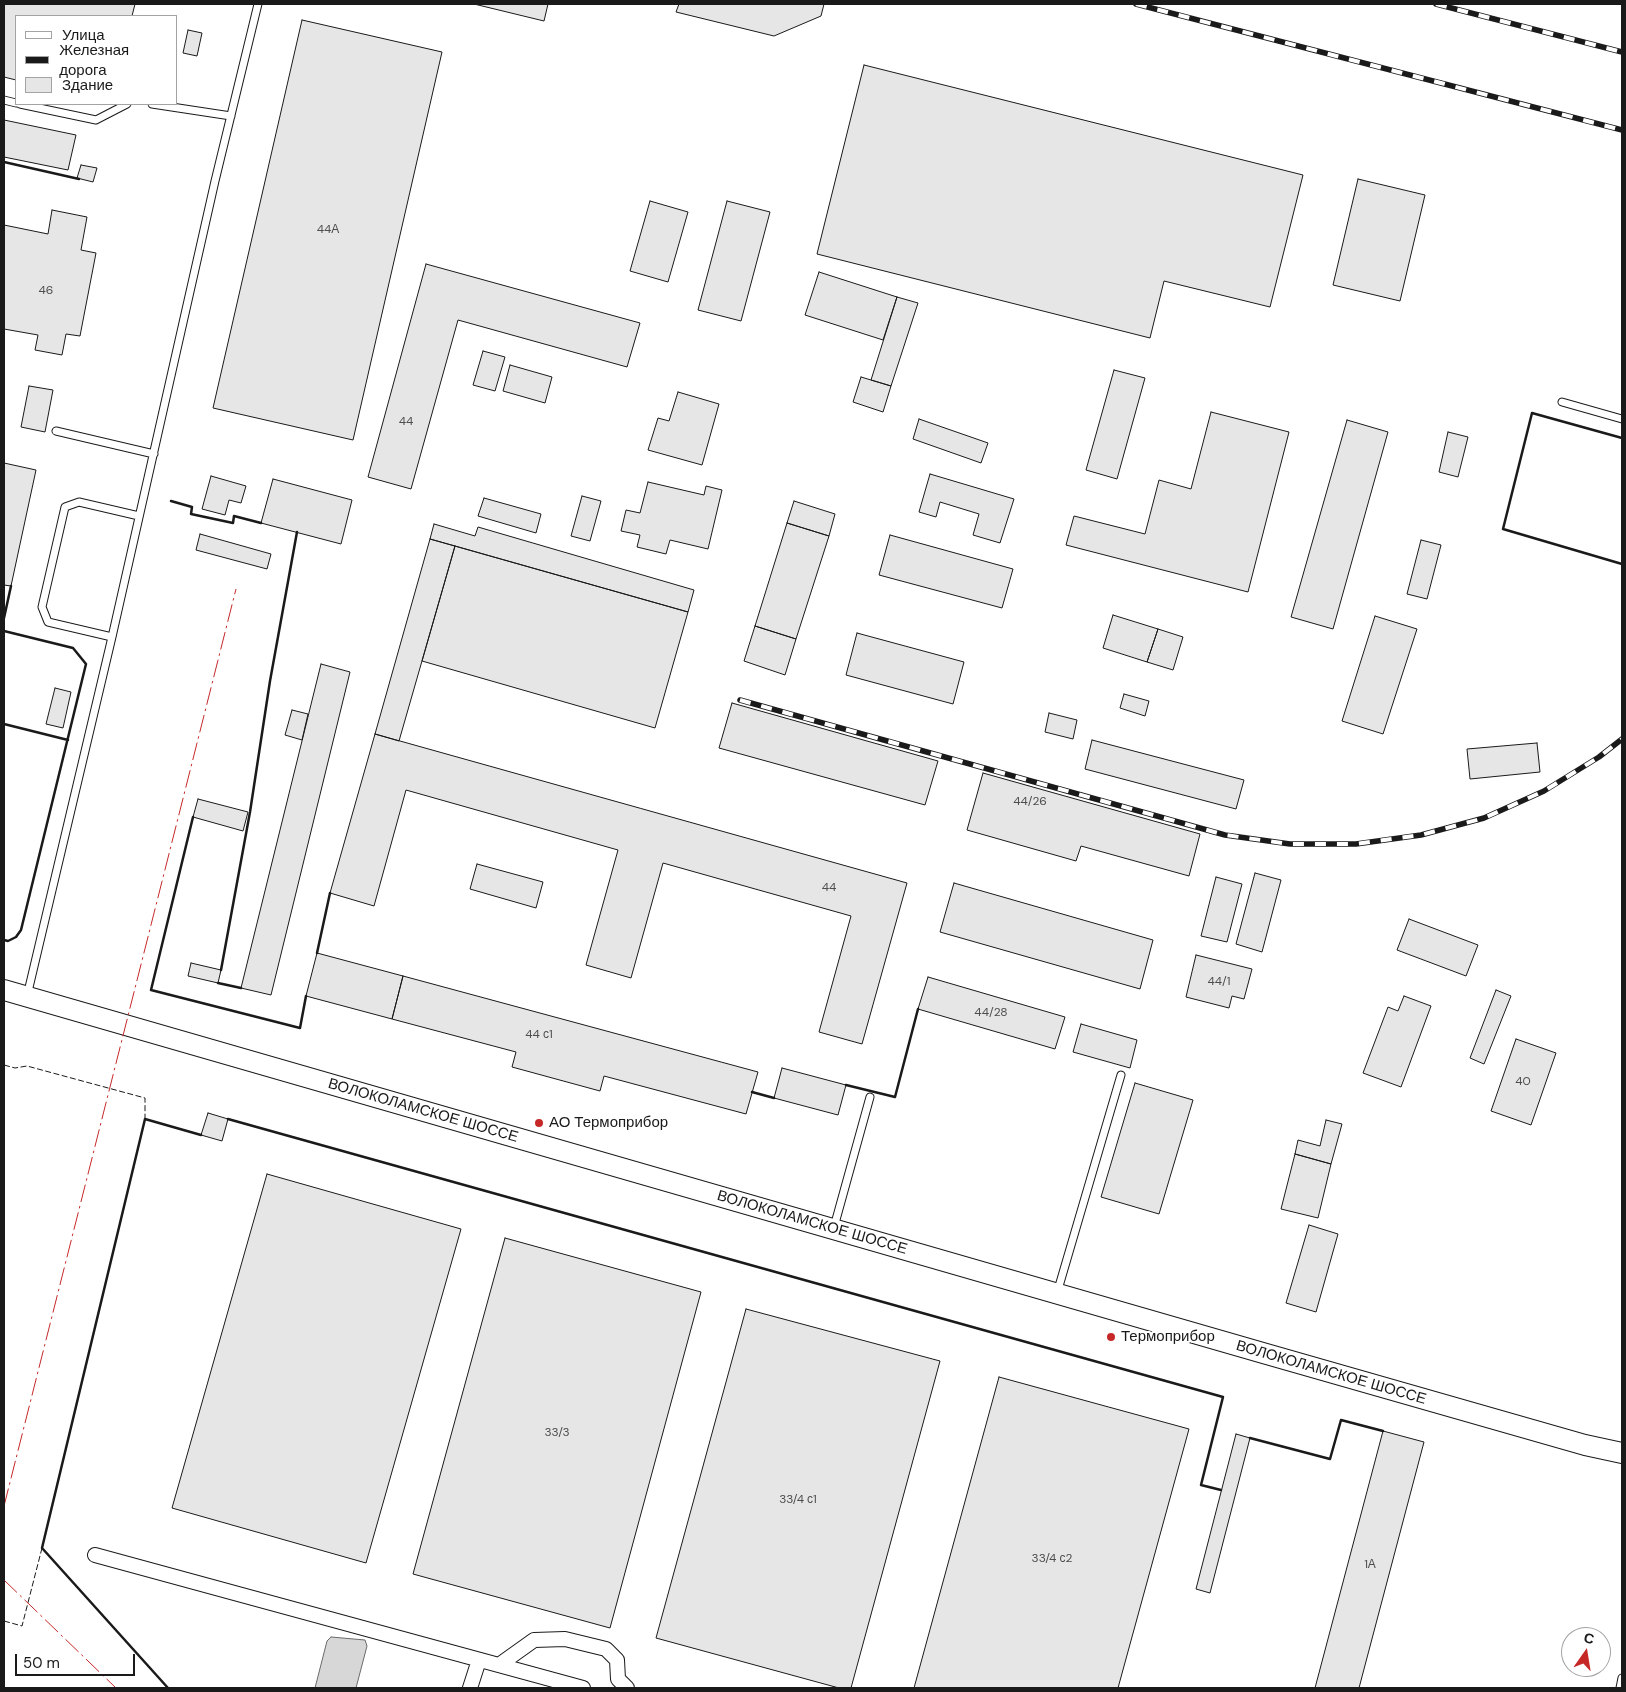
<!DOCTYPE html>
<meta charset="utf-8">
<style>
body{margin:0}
#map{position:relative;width:1626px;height:1692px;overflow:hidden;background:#fff;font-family:"DM Sans",sans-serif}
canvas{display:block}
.frame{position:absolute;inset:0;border:5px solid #1a1a1a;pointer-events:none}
.legend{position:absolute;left:15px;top:15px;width:162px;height:90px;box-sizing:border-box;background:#fff;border:1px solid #a3a3a3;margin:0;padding:6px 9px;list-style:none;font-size:15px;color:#1a1a1a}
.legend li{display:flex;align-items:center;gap:10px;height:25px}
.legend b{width:25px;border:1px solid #a3a3a3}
.north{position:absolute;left:1561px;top:1627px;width:50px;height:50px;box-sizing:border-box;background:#fff;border:1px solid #a3a3a3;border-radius:50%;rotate:13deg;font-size:14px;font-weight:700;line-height:20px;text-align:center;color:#1a1a1a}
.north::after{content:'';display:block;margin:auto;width:18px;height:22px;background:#c62828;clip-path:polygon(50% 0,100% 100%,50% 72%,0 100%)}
.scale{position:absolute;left:15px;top:1654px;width:120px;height:22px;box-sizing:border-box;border:2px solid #1a1a1a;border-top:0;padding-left:6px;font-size:15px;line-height:18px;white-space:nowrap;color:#1a1a1a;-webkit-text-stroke:4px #fff;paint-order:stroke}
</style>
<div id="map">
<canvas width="1626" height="1692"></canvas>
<div class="frame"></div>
<ul class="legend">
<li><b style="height:6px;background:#fff"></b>Улица</li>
<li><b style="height:6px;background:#1a1a1a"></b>Железная дорога</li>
<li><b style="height:14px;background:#e6e6e6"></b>Здание</li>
</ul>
<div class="north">С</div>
<div class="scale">50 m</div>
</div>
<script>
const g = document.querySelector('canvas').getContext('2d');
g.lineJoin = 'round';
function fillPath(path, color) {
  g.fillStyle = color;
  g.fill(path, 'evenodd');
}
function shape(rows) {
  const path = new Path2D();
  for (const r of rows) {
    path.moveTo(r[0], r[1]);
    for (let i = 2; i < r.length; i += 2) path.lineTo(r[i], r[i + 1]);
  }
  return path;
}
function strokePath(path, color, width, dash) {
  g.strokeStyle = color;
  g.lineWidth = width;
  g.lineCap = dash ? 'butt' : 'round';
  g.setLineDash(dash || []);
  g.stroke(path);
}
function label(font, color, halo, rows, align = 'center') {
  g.font = font + ' "DM Sans",sans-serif';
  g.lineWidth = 4;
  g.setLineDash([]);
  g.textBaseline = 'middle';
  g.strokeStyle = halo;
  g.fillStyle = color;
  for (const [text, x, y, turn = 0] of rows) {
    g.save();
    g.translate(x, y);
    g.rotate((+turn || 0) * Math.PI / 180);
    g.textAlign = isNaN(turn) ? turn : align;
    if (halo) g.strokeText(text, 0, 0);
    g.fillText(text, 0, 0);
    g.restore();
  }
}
const water = shape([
 [331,1637,365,1640,367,1646,356,1688,315,1688,327,1641,331,1637]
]);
const building = shape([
 [4,4,135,4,132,16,16,16,16,80,4,77,4,4],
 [474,4,548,4,544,21,474,4],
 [679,4,824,4,821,16,774,36,676,12,679,4],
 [302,20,442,52,353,440,213,408,302,20],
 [188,30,202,33,197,56,183,53,188,30],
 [864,65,1303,175,1270,307,1164,281,1150,338,817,254,864,65],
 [4,120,76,135,68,170,4,157,4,120],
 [81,165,97,168,93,182,77,178,81,165],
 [1358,179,1425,195,1400,301,1333,285,1358,179],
 [650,201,688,212,668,282,630,271,650,201],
 [727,201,770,212,741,321,698,310,727,201],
 [52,210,87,217,81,250,96,253,80,336,66,334,62,355,35,350,38,335,4,329,4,225,48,234,52,210],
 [426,264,640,323,627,367,458,320,411,489,368,477,426,264],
 [819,272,897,297,883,340,805,315,819,272],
 [897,297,918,303,891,386,871,380,897,297],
 [483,351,505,357,495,391,473,385,483,351],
 [510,365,552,377,545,403,503,391,510,365],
 [1114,370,1145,378,1117,479,1086,470,1114,370],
 [861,377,891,386,883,412,853,402,861,377],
 [29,386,53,390,45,432,21,427,29,386],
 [678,392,719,404,702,465,648,450,658,418,669,421,678,392],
 [1211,412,1289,432,1248,592,1066,545,1074,516,1145,534,1159,480,1191,489,1211,412],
 [919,419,988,443,981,463,913,439,919,419],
 [1347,420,1388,432,1333,629,1291,617,1347,420],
 [1448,432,1468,437,1458,477,1439,472,1448,432],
 [4,463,36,470,11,586,4,585,4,463],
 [930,474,1014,499,1000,543,973,535,979,514,940,502,936,517,919,512,930,474],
 [211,476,246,486,241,503,229,500,225,515,202,509,211,476],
 [273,479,352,500,341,544,261,523,273,479],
 [648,482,704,495,706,486,722,490,708,549,670,540,666,554,637,547,640,535,621,531,626,510,640,513,648,482],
 [582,496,601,501,590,541,571,536,582,496],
 [484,498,541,514,536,533,478,516,484,498],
 [794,501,835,514,829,536,787,523,794,501],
 [787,523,829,536,796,639,755,626,787,523],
 [434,524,475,536,478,527,694,590,688,612,430,539,434,524],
 [200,534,271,554,267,569,196,550,200,534],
 [890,535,1013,569,1002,608,879,575,890,535],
 [430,539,455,546,399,741,375,734,430,539],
 [1421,540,1441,545,1427,599,1407,594,1421,540],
 [455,546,688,612,655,728,422,661,455,546],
 [1113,615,1158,629,1147,662,1103,648,1113,615],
 [1375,616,1417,629,1383,734,1342,721,1375,616],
 [755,626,796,639,785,675,744,661,755,626],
 [1158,629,1183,637,1173,670,1147,662,1158,629],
 [857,633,964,662,953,704,846,675,857,633],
 [321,664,350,672,271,995,241,988,321,664],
 [55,688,71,692,63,728,46,724,55,688],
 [1124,694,1149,701,1145,716,1120,708,1124,694],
 [732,703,938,761,925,805,719,748,732,703],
 [292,710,308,714,302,740,285,735,292,710],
 [1049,713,1077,720,1073,739,1045,732,1049,713],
 [375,734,907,883,862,1044,819,1032,851,916,663,863,631,978,586,965,618,850,406,790,374,906,330,893,375,734],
 [1092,740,1244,780,1236,809,1085,769,1092,740],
 [1537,743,1540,772,1470,779,1467,749,1537,743],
 [983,773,1200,834,1189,876,1081,846,1076,861,967,830,983,773],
 [198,799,248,812,243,831,193,817,198,799],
 [477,864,543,882,536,908,470,889,477,864],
 [1255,873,1281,880,1262,952,1236,944,1255,873],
 [1216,877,1242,884,1227,942,1201,936,1216,877],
 [954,883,1153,940,1140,989,940,932,954,883],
 [1409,919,1478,945,1466,976,1397,950,1409,919],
 [317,953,403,976,392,1019,306,996,317,953],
 [1196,955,1252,969,1244,999,1232,996,1229,1008,1186,997,1196,955],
 [191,963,221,970,218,983,188,976,191,963],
 [403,976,758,1072,746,1114,604,1076,600,1091,512,1067,516,1052,392,1019,403,976],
 [928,977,1065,1017,1055,1049,918,1009,928,977],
 [1496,990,1511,996,1484,1064,1470,1058,1496,990],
 [1404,996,1431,1006,1401,1087,1363,1073,1388,1007,1398,1011,1404,996],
 [1081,1024,1137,1040,1130,1068,1073,1052,1081,1024],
 [1516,1039,1556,1053,1531,1125,1491,1111,1516,1039],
 [782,1068,846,1085,838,1115,774,1098,782,1068],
 [1135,1083,1193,1100,1159,1214,1101,1197,1135,1083],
 [208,1113,228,1119,222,1141,201,1135,208,1113],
 [1326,1120,1342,1124,1331,1164,1295,1154,1298,1140,1320,1146,1326,1120],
 [1295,1154,1331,1164,1318,1218,1281,1209,1295,1154],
 [267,1174,461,1229,366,1563,172,1508,267,1174],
 [1309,1225,1338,1234,1316,1312,1286,1303,1309,1225],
 [505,1238,701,1292,610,1628,413,1574,505,1238],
 [746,1309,940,1361,851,1688,839,1688,656,1638,746,1309],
 [999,1377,1189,1429,1118,1688,914,1688,999,1377],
 [1383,1431,1424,1442,1359,1688,1315,1688,1383,1431],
 [1236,1434,1250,1438,1210,1593,1196,1589,1236,1434]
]);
const lane = shape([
 [4,100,16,103],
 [20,104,96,120,127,104],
 [152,104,231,116],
 [1562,402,1622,419],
 [56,431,154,454],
 [112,637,48,622,42,607,65,507,79,502,139,516],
 [27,996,112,637,215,181,258,4],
 [834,1227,870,1097],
 [1057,1293,1121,1075],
 [1620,1688,1622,1678]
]);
const street = shape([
 [95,1555,583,1688],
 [499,1665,534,1640,565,1639,606,1649,617,1660,618,1679,627,1688],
 [470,1688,479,1660]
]);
const secondary = shape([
 [4,990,1263,1353,1585,1445,1622,1453]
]);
const rail = shape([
 [1136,4,1622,130],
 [1436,4,1622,52],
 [740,700,1225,835,1290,844,1356,844,1421,835,1484,818,1544,791,1599,757,1622,739]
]);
const fence = shape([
 [4,1065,15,1068,27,1066,145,1098,145,1119],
 [4,1621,22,1626,42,1548]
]);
const wall = shape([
 [4,162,79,179],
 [1622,438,1532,413,1503,529,1622,564],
 [171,501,192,507,191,514,233,523,234,516,261,523],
 [4,618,11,586],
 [4,631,73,648,86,664,21,930,16,937,8,941,4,940],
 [4,724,68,740],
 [193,817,151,990,300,1028,306,996],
 [317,953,330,893],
 [221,970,250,812,270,681,297,532],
 [218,983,241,988],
 [846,1085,895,1097,918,1009],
 [752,1092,774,1098],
 [228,1119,1223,1397,1201,1485,1221,1490],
 [1250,1438,1330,1459,1341,1420,1383,1431],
 [168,1688,42,1548,145,1119,201,1135]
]);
const power = shape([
 [4,1506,236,589],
 [4,1580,116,1688]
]);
const markers = [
 [539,1123,5,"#c62828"],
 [1111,1337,5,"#c62828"]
];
const numberNames = [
 ["44А",328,230],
 ["46",46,291],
 ["44",406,422],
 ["44/26",1030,802],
 ["44",829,888],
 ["44/1",1219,982],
 ["44/28",991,1013],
 ["44 с1",539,1035],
 ["40",1523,1082],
 ["33/3",557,1433],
 ["33/4 с1",798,1500],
 ["33/4 с2",1052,1559],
 ["1А",1370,1565]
];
const streetNames = [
 ["ВОЛОКОЛАМСКОЕ ШОССЕ",423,1111,16],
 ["ВОЛОКОЛАМСКОЕ ШОССЕ",812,1223,16],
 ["ВОЛОКОЛАМСКОЕ ШОССЕ",1331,1373,16]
];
const poiNames = [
 ["АО Термоприбор",549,1123],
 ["Термоприбор",1121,1337]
];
fillPath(water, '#d7d7d7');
strokePath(water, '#6a6a6a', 1);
fillPath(building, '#e6e6e6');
strokePath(building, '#1a1a1a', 1);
strokePath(lane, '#1a1a1a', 9);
strokePath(street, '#1a1a1a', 16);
strokePath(secondary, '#1a1a1a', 22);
strokePath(lane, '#fff', 7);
strokePath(street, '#fff', 14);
strokePath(secondary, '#fff', 20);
strokePath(rail, '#1a1a1a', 5.5);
strokePath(rail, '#fff', 4, [11]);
strokePath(fence, '#1a1a1a', 1, [6, 2.5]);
strokePath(wall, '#1a1a1a', 2.5);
strokePath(power, '#c62828', 1, [18, 4, 2.5, 4]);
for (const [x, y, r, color] of markers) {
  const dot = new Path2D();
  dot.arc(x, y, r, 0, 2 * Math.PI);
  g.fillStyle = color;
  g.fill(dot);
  strokePath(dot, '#fff', 2);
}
label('12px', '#4d4d4d', null, numberNames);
label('15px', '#1a1a1a', '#fff', streetNames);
label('15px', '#1a1a1a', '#fff', poiNames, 'left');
</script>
